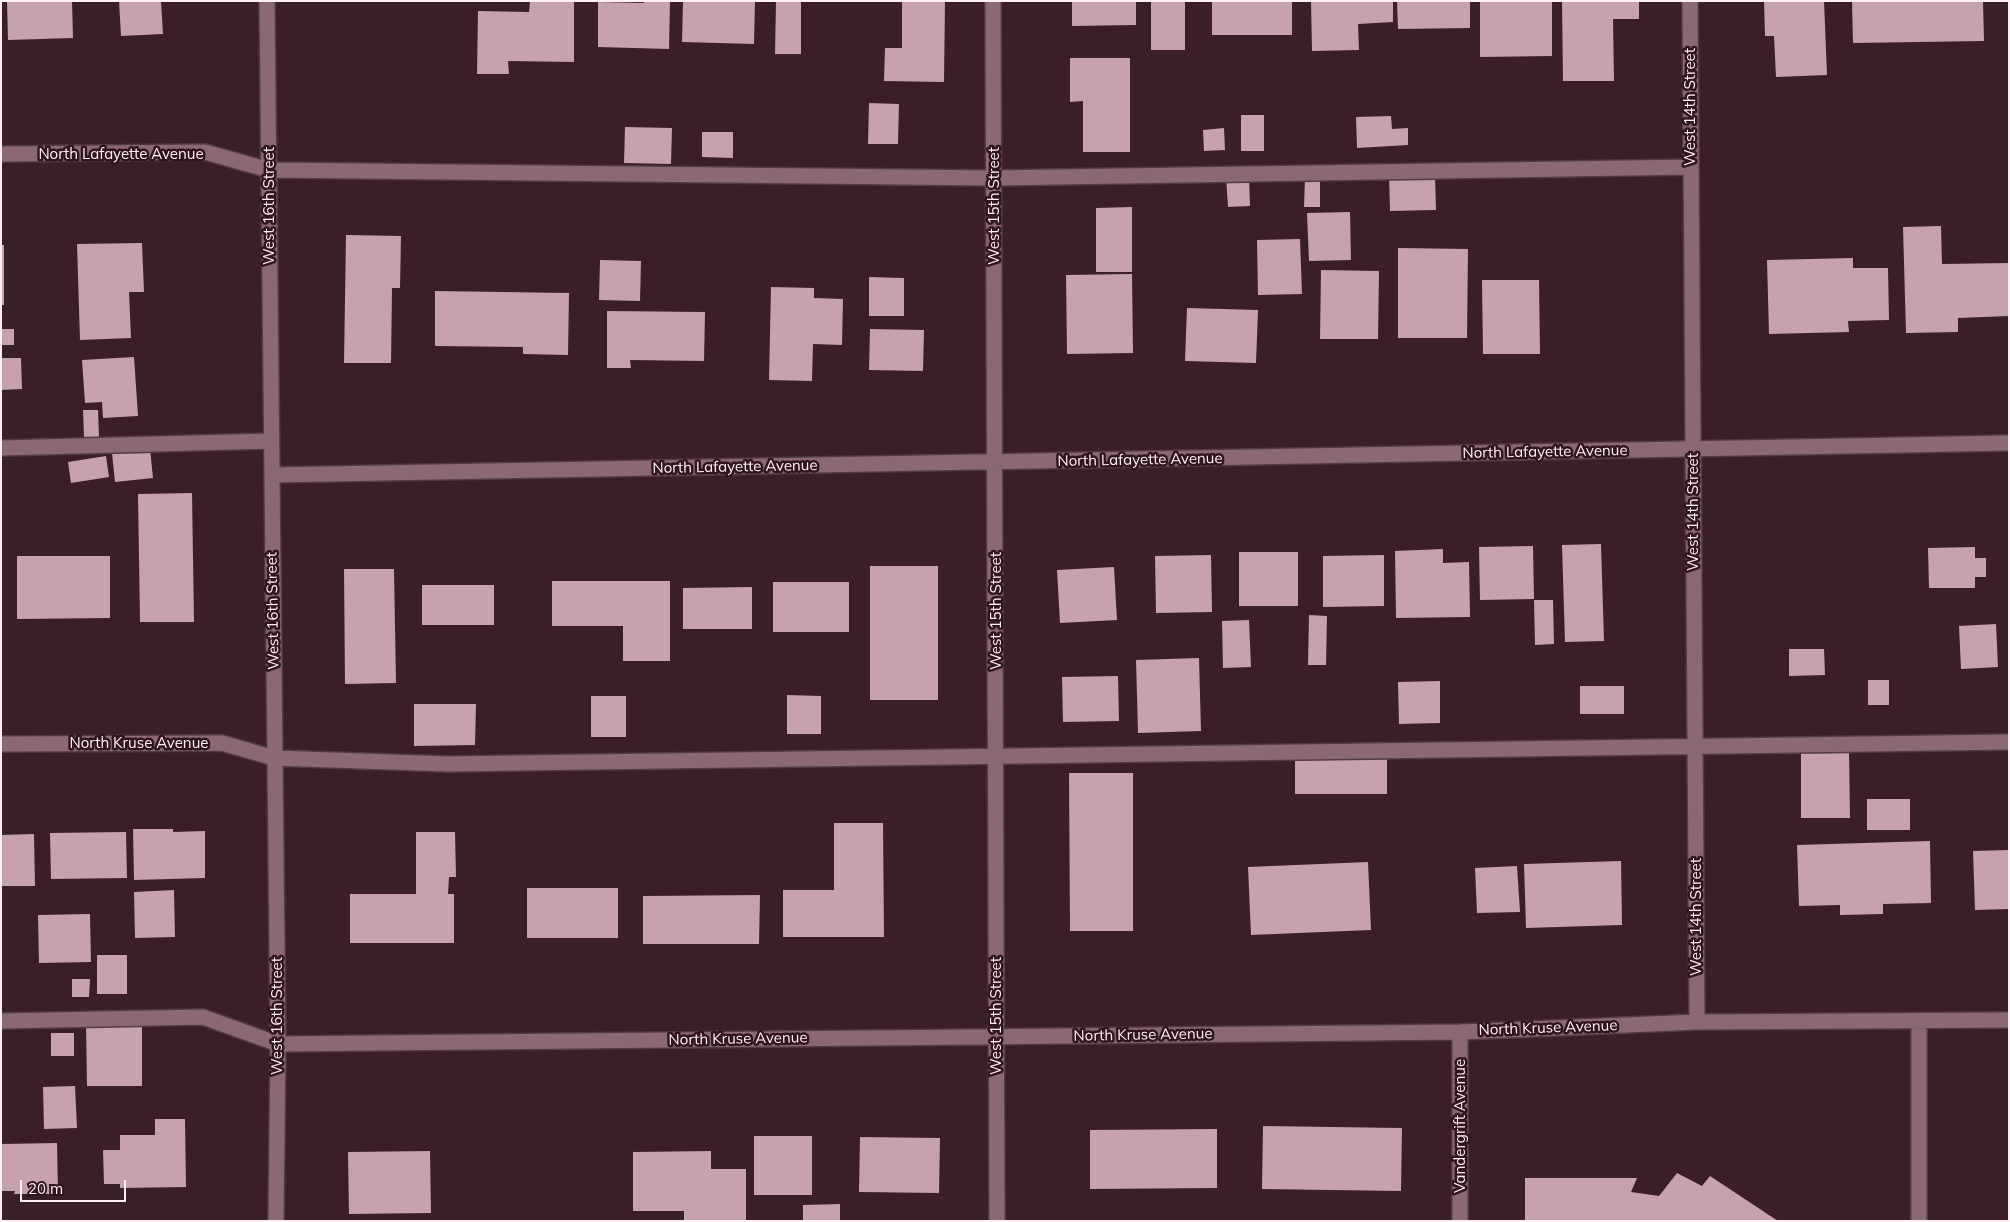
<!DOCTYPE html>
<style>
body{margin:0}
#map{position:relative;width:2010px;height:1222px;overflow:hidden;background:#3a1f29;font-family:Mulish,sans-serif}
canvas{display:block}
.frame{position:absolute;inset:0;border:2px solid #fdf1f5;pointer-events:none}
.scale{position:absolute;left:20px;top:1180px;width:106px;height:22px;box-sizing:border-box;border:2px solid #fdf1f5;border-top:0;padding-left:6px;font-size:15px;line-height:18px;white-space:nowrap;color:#fdf1f5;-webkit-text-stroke:4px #30151f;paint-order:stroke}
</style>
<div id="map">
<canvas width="2010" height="1222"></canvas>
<div class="frame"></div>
<div class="scale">20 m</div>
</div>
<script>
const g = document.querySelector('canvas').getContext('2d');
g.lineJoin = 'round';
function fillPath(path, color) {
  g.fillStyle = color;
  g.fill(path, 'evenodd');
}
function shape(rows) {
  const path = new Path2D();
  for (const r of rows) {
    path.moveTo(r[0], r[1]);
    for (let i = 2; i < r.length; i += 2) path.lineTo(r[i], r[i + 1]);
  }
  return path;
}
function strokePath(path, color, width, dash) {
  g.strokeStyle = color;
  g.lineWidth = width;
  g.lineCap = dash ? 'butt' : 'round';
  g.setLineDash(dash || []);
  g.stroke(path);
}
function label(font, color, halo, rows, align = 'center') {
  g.font = font + ' Mulish,sans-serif';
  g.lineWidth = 5;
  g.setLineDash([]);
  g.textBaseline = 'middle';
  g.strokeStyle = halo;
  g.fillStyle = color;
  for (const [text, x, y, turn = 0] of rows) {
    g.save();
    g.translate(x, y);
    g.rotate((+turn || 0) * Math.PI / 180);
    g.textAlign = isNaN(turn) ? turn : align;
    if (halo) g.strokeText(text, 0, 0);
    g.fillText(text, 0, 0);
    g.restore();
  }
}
const building = shape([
 [7,1,72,1,73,38,8,40],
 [119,1,161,1,163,34,121,36],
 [530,1,574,1,574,62,508,61,509,74,477,74,478,11,529,12],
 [644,1,670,1,669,49,598,47,598,2,644,3],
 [683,1,755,1,754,44,682,42],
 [776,1,801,1,801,54,775,54],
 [1072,1,1136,1,1136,25,1072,26],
 [1151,1,1185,1,1185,50,1151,50],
 [1212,1,1292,1,1292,35,1212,35],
 [1311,1,1393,1,1393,22,1358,24,1359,50,1312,51],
 [1397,1,1470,1,1470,28,1398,29],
 [1480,1,1552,1,1552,56,1480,57],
 [1562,1,1639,1,1639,19,1613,19,1614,81,1563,81],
 [1764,1,1824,1,1827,75,1776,77,1774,36,1765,36],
 [1852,1,1983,1,1984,41,1853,43],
 [902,2,945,2,944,82,884,81,885,48,902,48],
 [1070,58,1130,58,1130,152,1083,152,1083,101,1070,102],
 [869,103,899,104,898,144,868,144],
 [1241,115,1264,115,1264,151,1241,151],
 [1391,116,1392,129,1408,128,1408,145,1357,148,1356,117],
 [625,127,672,128,671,164,624,163],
 [1224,128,1225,150,1204,151,1203,130],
 [702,132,733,132,733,158,702,157],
 [1435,174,1436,210,1390,211,1389,175],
 [1249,175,1250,206,1228,207,1226,176],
 [1305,178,1320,178,1320,207,1304,207],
 [1132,207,1132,272,1096,272,1096,208],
 [1350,212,1351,260,1309,261,1307,213],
 [1941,226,1942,264,2009,263,2009,316,1958,318,1958,332,1906,333,1903,227],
 [346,235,401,236,400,288,392,288,391,363,344,363],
 [1300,239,1302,294,1258,295,1257,240],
 [142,243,144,292,129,292,131,338,80,340,77,244],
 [1,245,4,245,4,305,1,305],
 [1398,248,1468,249,1467,338,1398,338],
 [1853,258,1853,268,1888,268,1889,320,1848,321,1849,332,1769,334,1767,260],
 [600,260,641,261,640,301,599,300],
 [1321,270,1379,271,1378,339,1320,339],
 [1132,274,1133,353,1067,354,1066,275],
 [869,277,904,278,904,316,869,316],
 [1482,280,1539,280,1540,354,1483,354],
 [771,287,814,288,814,298,843,299,842,345,813,344,812,381,769,380],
 [435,291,569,293,568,355,523,354,523,347,435,346],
 [1187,308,1258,310,1256,363,1185,361],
 [607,311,705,312,704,361,630,360,631,368,607,368],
 [1,329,14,329,14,345,1,345],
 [870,329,924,330,923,371,869,370],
 [134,357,138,416,103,418,102,402,85,403,82,360],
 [1,358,21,358,22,389,1,390],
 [83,410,98,410,99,437,84,437],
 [150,449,153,478,115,482,112,453],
 [106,456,109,477,71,483,68,462],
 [192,493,194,622,140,622,138,494],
 [1601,544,1604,641,1565,642,1562,545],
 [1533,546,1534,599,1480,600,1479,547],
 [1975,547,1975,558,1986,558,1986,577,1975,577,1975,588,1929,588,1928,548],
 [1443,549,1443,563,1469,562,1470,617,1396,618,1395,551],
 [1239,552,1298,552,1298,606,1239,606],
 [1211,555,1212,612,1156,613,1155,556],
 [1384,555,1384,606,1323,607,1323,556],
 [17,556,110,556,110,618,17,619],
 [870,566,938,566,938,700,870,700],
 [1114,567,1117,620,1060,623,1057,570],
 [344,569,394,569,396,683,345,684],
 [552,581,670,581,670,661,623,661,623,626,552,626],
 [773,582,849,582,849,632,773,632],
 [422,585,494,585,494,625,422,625],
 [752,587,752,629,683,629,683,588],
 [1534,600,1553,600,1554,644,1535,645],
 [1309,615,1327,616,1326,665,1308,665],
 [1249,620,1251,667,1223,668,1222,621],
 [1996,624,1998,667,1961,669,1959,626],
 [1789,649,1824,649,1825,675,1789,676],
 [1199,658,1201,731,1138,733,1136,660],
 [1118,676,1119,721,1063,722,1062,677],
 [1868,680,1889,680,1889,705,1868,705],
 [1440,681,1440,723,1399,724,1398,682],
 [1580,686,1624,686,1624,714,1580,714],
 [787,695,821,696,821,734,787,734],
 [591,696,626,696,626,737,591,737],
 [414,704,476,704,475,745,414,746],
 [1801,749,1849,749,1850,818,1801,818],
 [1295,756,1387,756,1387,794,1295,794],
 [1069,773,1133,773,1133,931,1070,931],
 [1867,799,1910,799,1910,830,1867,830],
 [834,823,883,823,884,937,783,937,783,890,834,890],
 [133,829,173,829,173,832,205,831,205,878,134,880],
 [126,832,127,878,51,879,50,833],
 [416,832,455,832,456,877,449,877,448,894,454,894,454,943,350,943,350,894,416,894],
 [34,834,35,886,1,886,1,835],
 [1930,841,1931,903,1883,904,1883,914,1840,915,1840,905,1799,906,1797,845],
 [2009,850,2009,909,1975,910,1973,851],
 [1621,861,1622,925,1526,928,1524,864],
 [1368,862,1371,930,1251,935,1248,867],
 [1517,866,1520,912,1477,913,1475,868],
 [527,888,618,888,618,938,527,938],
 [174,890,175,937,135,938,134,892],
 [760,895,759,944,643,944,643,896],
 [90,914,91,962,39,963,38,915],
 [97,955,127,955,127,994,97,994],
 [72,979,90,979,89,997,72,997],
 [86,1023,142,1023,142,1086,87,1086],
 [51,1033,74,1033,74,1056,51,1056],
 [75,1086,77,1128,44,1129,43,1087],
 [155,1119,185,1119,186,1187,120,1188,120,1184,104,1184,103,1150,120,1150,120,1135,155,1135],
 [1263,1126,1402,1128,1401,1191,1262,1189],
 [1217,1129,1217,1188,1090,1189,1090,1130],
 [754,1136,812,1136,812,1195,754,1195],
 [860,1137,940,1138,939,1193,859,1192],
 [57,1143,58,1194,14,1194,15,1191,1,1191,1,1144],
 [430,1151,431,1213,349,1214,348,1152],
 [711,1151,711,1169,746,1169,746,1221,684,1221,684,1211,633,1211,633,1152],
 [1677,1173,1702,1186,1710,1176,1778,1221,1525,1221,1525,1178,1637,1178,1631,1192,1659,1196],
 [840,1204,840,1221,803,1221,803,1205]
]);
const minor = shape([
 [267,1,278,1044,276,1221],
 [993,1,997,1221],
 [1690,1,1697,1022],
 [1,154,205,152,269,170,994,178,1691,167],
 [1,448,271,441],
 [272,475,2009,443],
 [1,744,222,743,274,758,448,764,2009,742],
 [1,1021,203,1017,278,1044,1460,1032,1697,1022,2009,1020],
 [1919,1021,1919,1221],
 [1460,1032,1460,1221]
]);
const streetNames = [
 ["West 14th Street",1690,107,-90],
 ["North Lafayette Avenue",121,154],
 ["West 16th Street",269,206,-90],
 ["West 15th Street",994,206,-90],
 ["North Lafayette Avenue",1545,452,-1],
 ["North Lafayette Avenue",1140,460,-1],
 ["North Lafayette Avenue",735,467,-1],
 ["West 14th Street",1693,512,-90],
 ["West 16th Street",273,611,-91],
 ["West 15th Street",996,611,-90],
 ["North Kruse Avenue",139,743],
 ["West 14th Street",1696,917,-90],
 ["West 16th Street",277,1016,-90],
 ["West 15th Street",996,1016,-90],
 ["North Kruse Avenue",1548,1028,-2],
 ["North Kruse Avenue",1143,1035,-1],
 ["North Kruse Avenue",738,1039,-1],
 ["Vandergrift Avenue",1460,1126,-90]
];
fillPath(building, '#c5a2ad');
strokePath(minor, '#513b44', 18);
strokePath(minor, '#8a6974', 15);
label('15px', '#fdf1f5', '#30151f', streetNames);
</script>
